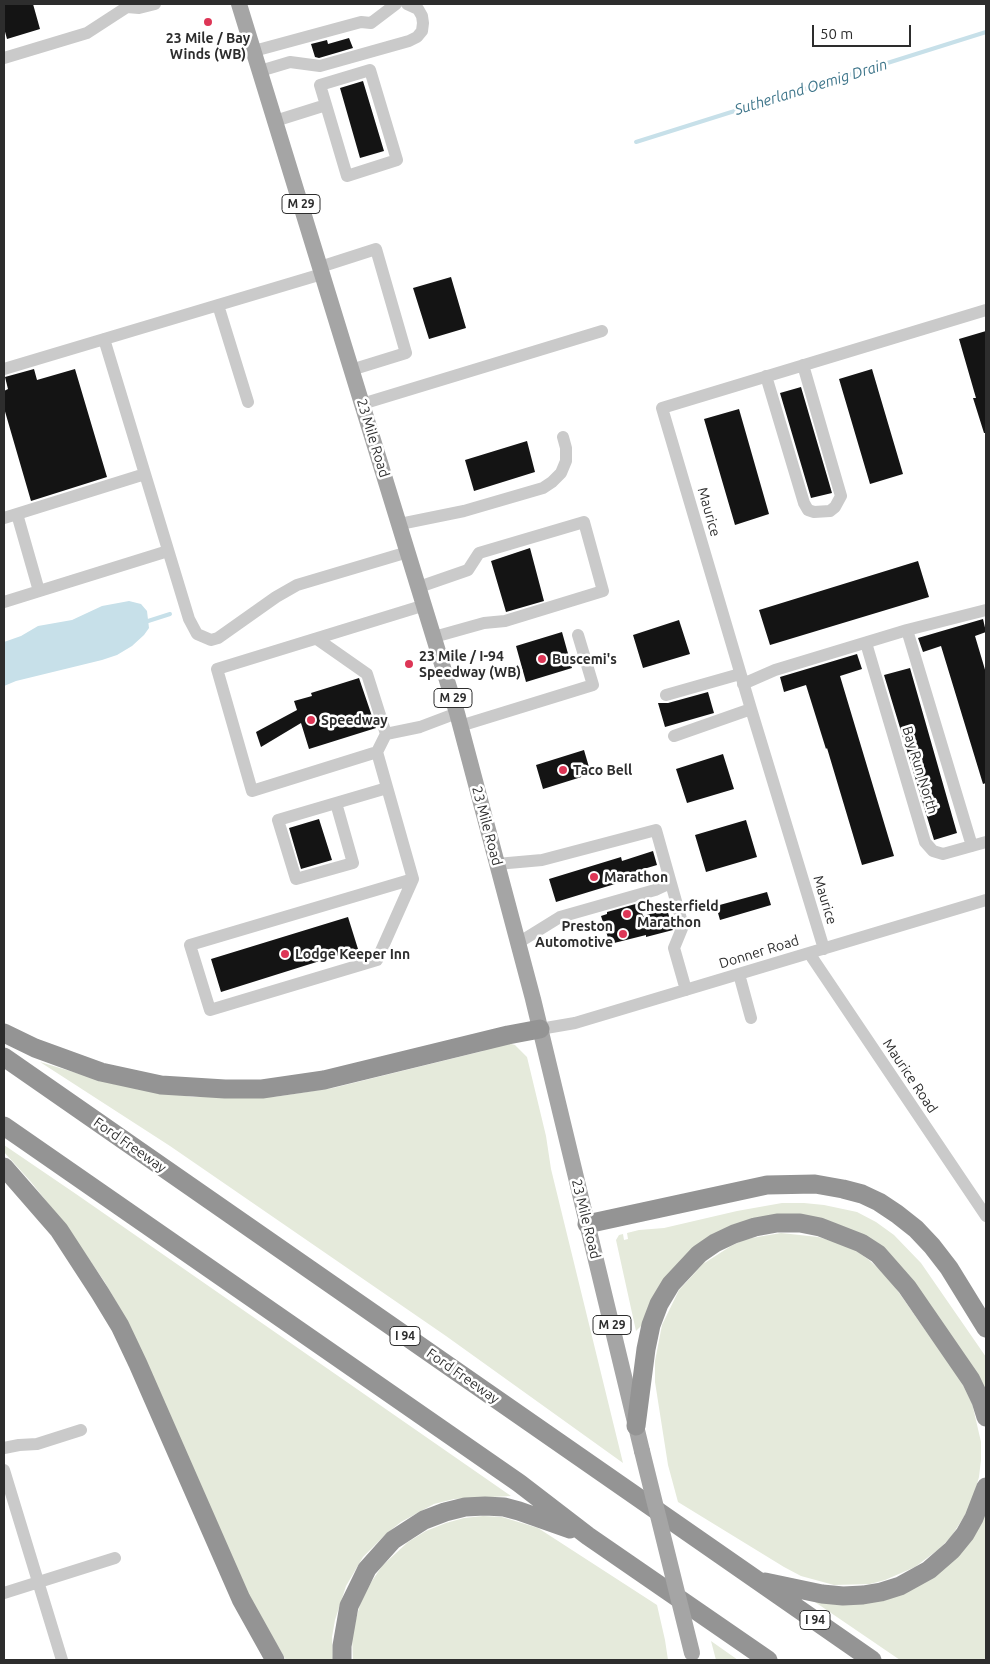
<!DOCTYPE html>
<style>
body{margin:0}
#map{position:relative;width:990px;height:1664px;overflow:hidden;background:#fff;font-family:Ubuntu,sans-serif}
canvas{display:block}
.frame{position:absolute;inset:0;border:5px solid #2d2d2d;pointer-events:none}
.scale{position:absolute;left:812px;top:25px;width:99px;height:22px;box-sizing:border-box;border:2px solid #2d2d2d;border-top:0;padding-left:6px;font-size:15px;line-height:18px;white-space:nowrap;color:#2d2d2d;-webkit-text-stroke:4px #fff;paint-order:stroke}
</style>
<div id="map">
<canvas width="990" height="1664"></canvas>
<div class="frame"></div>
<div class="scale">50 m</div>
</div>
<script>
const g = document.querySelector('canvas').getContext('2d');
g.lineJoin = 'round';
function fillPath(path, color) {
  g.fillStyle = color;
  g.fill(path, 'evenodd');
}
function shape(rows) {
  const path = new Path2D();
  for (const r of rows) {
    path.moveTo(r[0], r[1]);
    for (let i = 2; i < r.length; i += 2) path.lineTo(r[i], r[i + 1]);
  }
  return path;
}
function strokePath(path, color, width, dash) {
  g.strokeStyle = color;
  g.lineWidth = width;
  g.lineCap = dash ? 'butt' : 'round';
  g.setLineDash(dash || []);
  g.stroke(path);
}
function label(font, color, halo, rows, align = 'center') {
  g.font = font + ' Ubuntu,sans-serif';
  g.lineWidth = 5;
  g.setLineDash([]);
  g.textBaseline = 'middle';
  g.strokeStyle = halo;
  g.fillStyle = color;
  for (const [text, x, y, turn = 0] of rows) {
    g.save();
    g.translate(x, y);
    g.rotate((+turn || 0) * Math.PI / 180);
    g.textAlign = isNaN(turn) ? turn : align;
    if (halo) g.strokeText(text, 0, 0);
    g.fillText(text, 0, 0);
    g.restore();
  }
}
const green = shape([
 [508,1043,515,1045,527,1057,546,1136,551,1169,623,1463,446,1336,170,1146,40,1062,100,1080,144,1090,193,1097,274,1097,333,1088,483,1051,488,1047],
 [4,1145,76,1194,511,1496,454,1499,434,1504,401,1522,387,1533,363,1557,346,1586,335,1620,332,1637,333,1660,286,1660,249,1596,121,1310,104,1281,66,1226,31,1182,4,1152],
 [782,1203,804,1203,824,1205,857,1212,876,1222,894,1235,921,1263,986,1357,986,1396,870,1241,743,1224,636,1331,616,1240,619,1235,623,1234,624,1240,628,1239,627,1233,639,1230,664,1228,737,1211],
 [781,1233,818,1237,836,1242,854,1249,869,1260,882,1272,895,1287,961,1381,972,1403,981,1442,981,1460,979,1477,974,1495,967,1512,951,1537,939,1549,915,1567,885,1580,870,1584,834,1585,801,1576,784,1567,678,1502,668,1465,655,1382,655,1361,662,1325,679,1290,703,1264,731,1246,746,1239],
 [986,1507,986,1660,900,1660,812,1600,891,1595],
 [483,1516,502,1517,538,1528,657,1605,665,1640,668,1660,353,1660,352,1638,356,1619,361,1601,370,1584,382,1566,408,1542,426,1531,446,1523,464,1518],
 [711,1641,738,1660,716,1660]
]);
const water = shape([
 [129,601,141,604,147,611,149,628,144,635,132,646,117,655,102,660,16,681,4,686,4,642,21,636,38,626,72,620,102,606]
]);
const stream = shape([
 [636,142,986,32],
 [145,622,170,614]
]);
const building = shape([
 [4,4,33,4,40,29,7,39,4,28],
 [349,38,353,48,319,58,315,57,311,44,327,40,328,44],
 [363,81,384,151,360,158,340,88],
 [451,277,466,328,429,339,413,288],
 [986,331,986,433,984,433,973,398,976,398,959,339],
 [34,369,37,380,75,369,107,477,31,501,4,408,4,391,8,389,5,377],
 [872,369,903,474,870,484,839,379],
 [801,387,832,493,811,498,780,393],
 [739,409,769,514,735,525,704,419],
 [527,441,535,472,474,491,465,460],
 [530,548,544,601,506,612,491,561],
 [918,561,929,597,770,645,759,610],
 [983,619,986,632,975,636,986,673,986,783,983,784,941,646,923,652,918,638],
 [679,620,690,654,643,668,633,635],
 [562,632,572,668,526,682,516,646],
 [857,654,862,669,840,676,894,856,862,865,827,748,826,749,806,685,784,692,780,677],
 [910,668,957,833,934,840,884,675],
 [359,678,376,728,309,749,301,723,261,747,256,732,297,710,294,701,312,696,311,693],
 [708,692,714,713,665,727,658,703,668,703],
 [584,750,591,774,543,789,536,765],
 [723,754,734,789,687,803,676,769],
 [319,819,332,860,301,869,289,828],
 [746,820,757,857,706,872,695,835],
 [653,851,657,865,627,874,628,880,556,902,549,879,621,857,622,861],
 [767,892,771,905,720,920,716,906],
 [639,903,643,916,667,909,673,930,646,937,646,935,610,944,601,916,607,914,607,912],
 [348,917,358,949,221,992,211,959]
]);
const minor = shape([
 [130,4,127,7,139,8,155,4],
 [254,51,361,22,371,23,396,4],
 [4,58,87,33,127,7],
 [260,71,290,62,320,66,409,41,417,37,422,31,423,23,422,16,418,9,407,4],
 [275,121,326,105,347,176,397,160,370,70,320,85,326,105],
 [320,267,376,249,406,353,351,370],
 [218,305,248,402],
 [104,339,189,619,197,634,211,640,218,638,276,597,297,585,408,552],
 [4,369,322,274],
 [766,376,804,503,808,510,814,512,830,511,835,507,841,496,803,365],
 [362,404,602,331],
 [17,514,39,591],
 [4,518,145,474],
 [400,524,464,511,543,488,552,482,561,473,566,461,566,448,563,437],
 [419,587,468,570,479,553,584,522,603,591,505,621,484,623,434,637],
 [4,602,168,551],
 [425,605,217,669,252,791,377,752,386,734,420,727,457,713],
 [907,630,972,846],
 [317,639,367,674,386,734],
 [866,643,925,842,933,851,943,854,986,842],
 [743,684,775,670,907,630,986,610],
 [666,695,740,674],
 [460,726,593,685,578,635],
 [674,736,751,709],
 [377,752,413,879,377,960,210,1010,190,945,413,879],
 [336,803,353,863,296,879,278,820,387,788],
 [497,864,542,860,656,830,683,926,674,948,686,990],
 [518,943,560,917,655,890,670,883],
 [824,949,751,709,662,408,986,310],
 [809,953,986,1216],
 [739,974,751,1018],
 [540,1029,575,1023,986,900],
 [4,1448,19,1445,37,1444,81,1430],
 [4,1470,62,1660],
 [4,1593,115,1558]
]);
const major = shape([
 [239,4,457,713,533,999,642,1451]
]);
const highway = shape([
 [4,1033,35,1048,101,1072,161,1085,225,1089,262,1089,324,1080,508,1035,540,1029],
 [4,1057,872,1660],
 [4,1126,519,1483,588,1536,768,1660],
 [4,1167,59,1230,100,1293,120,1326,138,1364,241,1599,275,1660],
 [587,1224,767,1185,815,1184,843,1189,862,1194,879,1202,897,1214,916,1229,932,1246,949,1268,986,1328],
 [636,1426,646,1349,651,1325,659,1304,671,1284,699,1254,715,1243,734,1234,755,1227,777,1223,800,1223,820,1227,861,1243,878,1254,907,1287,971,1380,981,1401,986,1417],
 [765,1582,822,1594,843,1596,863,1595,881,1592,900,1586,929,1570,952,1550,965,1534,974,1518,986,1487],
 [342,1660,342,1646,349,1606,367,1569,393,1540,424,1520,445,1512,465,1507,485,1506,504,1507,519,1511,570,1529]
]);
const majorBridge = shape([
 [642,1451,692,1653]
]);
const markers = [
 [208,22,5,"#dd3656"],
 [542,659,5,"#dd3656"],
 [409,664,5,"#dd3656"],
 [311,720,5,"#dd3656"],
 [563,770,5,"#dd3656"],
 [594,877,5,"#dd3656"],
 [627,914,5,"#dd3656"],
 [623,934,5,"#dd3656"],
 [285,954,5,"#dd3656"]
];
const shields = [
 [301,204,38],
 [453,698,38],
 [612,1325,38],
 [405,1336,30],
 [815,1620,30]
];
const shieldNames = [
 ["M 29",301,204],
 ["M 29",453,698],
 ["M 29",612,1325],
 ["I 94",405,1336],
 ["I 94",815,1620]
];
const poiNames = [
 ["23 Mile / Bay",208,38,"center"],
 ["Winds (WB)",208,54,"center"],
 ["23 Mile / I-94",419,656],
 ["Speedway (WB)",419,672],
 ["Buscemi's",552,659],
 ["Speedway",321,720],
 ["Taco Bell",573,770],
 ["Marathon",604,877],
 ["Chesterfield",637,906],
 ["Marathon",637,922],
 ["Preston",613,926,"right"],
 ["Automotive",613,942,"right"],
 ["Lodge Keeper Inn",295,954]
];
const streetNames = [
 ["23 Mile Road",373,438,73],
 ["Maurice",709,512,74],
 ["Bay Run North",920,770,73],
 ["23 Mile Road",487,826,75],
 ["Maurice",825,900,73],
 ["Donner Road",759,952,-17],
 ["Maurice Road",910,1076,56],
 ["Ford Freeway",130,1145,35],
 ["23 Mile Road",586,1219,76],
 ["Ford Freeway",463,1376,35]
];
const waterNames = [
 ["Sutherland Oemig Drain",811,87,-17]
];
fillPath(green, '#e5eadb');
fillPath(water, '#c7e0e9');
strokePath(stream, '#c7e0e9', 4);
fillPath(building, '#141414');
strokePath(minor, '#cacaca', 12);
strokePath(major, '#a5a5a5', 16);
strokePath(highway, '#949494', 19);
strokePath(majorBridge, '#a5a5a5', 16);
for (const [x, y, r, color] of markers) {
  const dot = new Path2D();
  dot.arc(x, y, r, 0, 2 * Math.PI);
  g.fillStyle = color;
  g.fill(dot);
  strokePath(dot, '#fff', 2);
}
for (const [x, y, w] of shields) {
  const box = new Path2D();
  box.roundRect(x - w / 2, y - 9.5, w, 19, 4);
  g.fillStyle = '#fff';
  g.fill(box);
  strokePath(box, '#2d2d2d', 1);
}
label('bold 12px', '#2d2d2d', null, shieldNames);
label('bold 14px', '#2d2d2d', '#fff', poiNames, 'left');
label('14px', '#2d2d2d', '#fff', streetNames);
label('italic 15px', '#3f768b', '#fff', waterNames);
</script>
